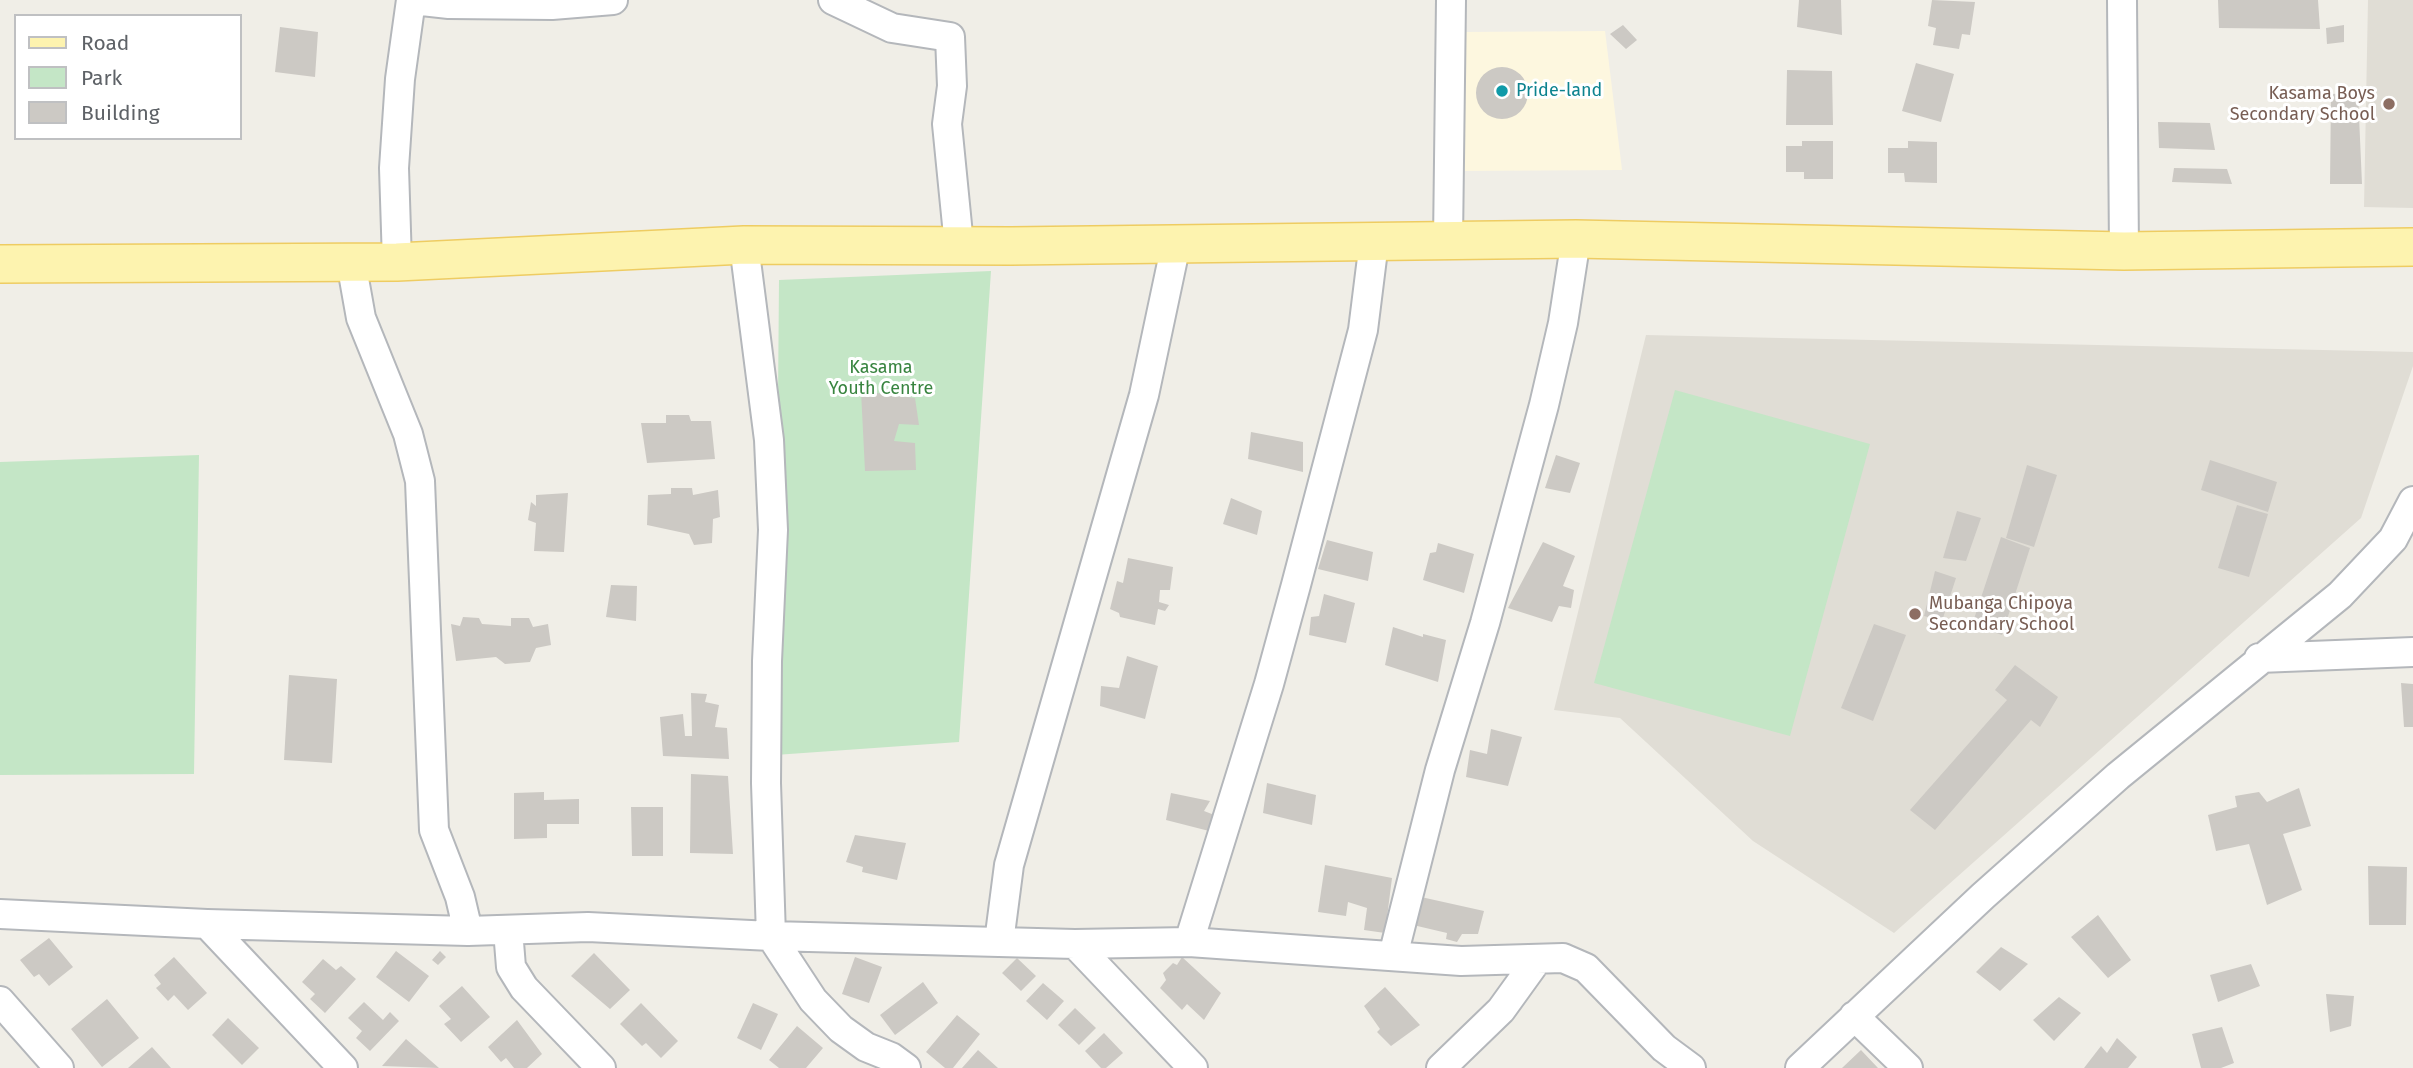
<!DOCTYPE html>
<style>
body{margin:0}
#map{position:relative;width:2413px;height:1068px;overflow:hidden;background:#f0eee7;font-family:"Fira Sans",sans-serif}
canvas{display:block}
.legend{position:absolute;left:14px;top:14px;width:228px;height:126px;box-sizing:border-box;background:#fff;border:2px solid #bfc0c2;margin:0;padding:9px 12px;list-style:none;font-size:21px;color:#5e6267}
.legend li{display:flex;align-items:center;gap:14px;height:35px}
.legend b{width:35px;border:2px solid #bfc0c2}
</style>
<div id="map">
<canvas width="2413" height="1068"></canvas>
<ul class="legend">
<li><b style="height:9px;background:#fdf3af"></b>Road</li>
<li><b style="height:19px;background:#c4e6c6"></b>Park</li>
<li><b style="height:19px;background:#ccc9c4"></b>Building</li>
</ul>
</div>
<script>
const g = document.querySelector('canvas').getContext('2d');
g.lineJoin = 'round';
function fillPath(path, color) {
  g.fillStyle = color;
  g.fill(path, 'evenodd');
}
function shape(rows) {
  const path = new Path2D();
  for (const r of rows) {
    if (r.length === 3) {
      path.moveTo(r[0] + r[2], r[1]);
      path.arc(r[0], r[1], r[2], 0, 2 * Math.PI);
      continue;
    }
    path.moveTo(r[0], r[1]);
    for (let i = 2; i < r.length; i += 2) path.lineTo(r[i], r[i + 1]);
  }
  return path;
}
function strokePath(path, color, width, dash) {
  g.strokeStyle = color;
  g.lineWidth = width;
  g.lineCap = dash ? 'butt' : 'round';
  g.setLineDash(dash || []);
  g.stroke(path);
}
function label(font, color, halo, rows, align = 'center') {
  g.font = font + ' "Fira Sans",sans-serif';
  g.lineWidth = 6;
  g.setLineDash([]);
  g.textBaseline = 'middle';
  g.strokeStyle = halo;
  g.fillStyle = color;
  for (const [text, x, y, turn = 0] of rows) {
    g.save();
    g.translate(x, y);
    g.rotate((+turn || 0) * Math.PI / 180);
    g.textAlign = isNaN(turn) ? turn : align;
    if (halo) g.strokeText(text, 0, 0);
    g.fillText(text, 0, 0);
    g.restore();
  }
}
const commercial = shape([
 [1605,31,1622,170,1459,171,1463,32]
]);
const education = shape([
 [2368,0,2413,0,2413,208,2364,207],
 [1646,335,2413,352,2413,366,2361,518,1894,933,1753,841,1620,718,1554,710]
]);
const green = shape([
 [991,271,959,742,775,755,779,280],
 [1675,390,1870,444,1790,736,1594,683],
 [199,455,194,774,0,775,0,462]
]);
const building = shape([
 [1799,0,1841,0,1842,35,1797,27],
 [1932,0,1975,2,1970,35,1962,34,1959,49,1933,45,1936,28,1928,26],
 [2218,0,2318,0,2320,29,2219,28],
 [1623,25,1637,40,1626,49,1610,34],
 [2344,25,2344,42,2327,44,2326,28],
 [280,27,318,32,315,77,275,72],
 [1916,63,1954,74,1941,122,1902,111],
 [1502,93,26],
 [1787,70,1832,71,1833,125,1786,125],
 [2358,93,2362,184,2330,184,2331,94],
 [2158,122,2210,123,2215,150,2159,148],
 [1802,141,1833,141,1833,179,1804,179,1804,172,1786,172,1786,146,1802,146],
 [1908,141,1937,142,1937,183,1905,182,1904,173,1888,173,1888,148,1908,148],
 [2174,168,2227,169,2232,184,2172,182],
 [861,391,915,398,919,425,899,424,894,441,915,443,916,470,865,471],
 [666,415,689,415,691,421,711,421,715,459,647,463,641,423,666,423],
 [1251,432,1303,442,1303,472,1248,459],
 [1556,455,1580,463,1570,493,1545,488],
 [2210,460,2277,482,2268,512,2201,490],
 [2027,465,2057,475,2034,547,2006,538],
 [671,488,692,488,693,495,718,490,720,517,713,519,712,543,694,545,689,534,647,525,648,495,671,494],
 [568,493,564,552,534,551,536,523,528,520,531,502,536,506,536,495],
 [1231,498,1262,511,1257,535,1223,524],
 [2237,505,2268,514,2249,577,2218,568],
 [1957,511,1981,518,1966,561,1943,558],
 [2001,537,2030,548,2002,635,1972,625],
 [1327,540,1373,552,1368,581,1318,569],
 [1543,542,1575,556,1563,586,1574,590,1571,608,1559,606,1552,622,1508,608],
 [1438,543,1474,554,1464,593,1423,580,1430,553,1436,552],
 [1128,558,1173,567,1170,590,1160,590,1159,602,1169,605,1165,611,1158,609,1155,625,1120,617,1119,613,1110,609,1117,581,1123,583],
 [1935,571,1956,578,1942,621,1924,616],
 [611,585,637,586,636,621,606,617],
 [1324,594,1355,603,1346,643,1309,635,1311,617,1319,616],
 [463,617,479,618,482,624,511,626,511,618,529,618,533,627,548,624,551,645,536,648,530,662,505,664,496,657,456,661,451,624,460,626],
 [1874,624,1906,635,1873,721,1841,708],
 [1393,627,1423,637,1423,634,1446,640,1438,682,1385,665],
 [1127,656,1158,666,1145,719,1100,706,1101,686,1119,688],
 [2015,665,2058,697,2040,727,2031,720,1935,830,1910,810,2007,700,1995,690],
 [289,675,337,679,332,763,284,760],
 [2401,683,2413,684,2413,727,2404,727],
 [691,693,707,694,705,702,719,705,715,727,727,728,729,759,663,756,660,717,683,714,685,736,692,736],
 [1491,729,1522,737,1508,786,1466,777,1470,750,1487,754],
 [691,774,728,776,733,854,690,853],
 [1267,783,1316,795,1312,825,1263,813],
 [2299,788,2311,826,2283,834,2302,890,2267,905,2249,844,2216,851,2208,815,2237,807,2235,796,2259,792,2267,802],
 [544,792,544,800,579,799,579,824,547,824,547,838,514,839,514,793],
 [1171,793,1210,801,1204,811,1217,816,1213,832,1166,820],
 [631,807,663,807,663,856,632,856],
 [855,835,906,843,897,880,862,872,863,867,846,862],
 [1325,865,1392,878,1385,933,1364,930,1367,908,1348,902,1346,916,1318,912],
 [2368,866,2407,867,2406,925,2369,925],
 [1421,897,1484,911,1478,934,1462,934,1457,942,1446,939,1447,933,1413,925],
 [2098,915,2131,960,2108,978,2071,937],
 [49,938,73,967,49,986,39,974,34,977,20,960],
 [2001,947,2028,964,2000,991,1976,972],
 [396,951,429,976,409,1002,376,977],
 [440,951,446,957,438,965,432,960],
 [594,953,630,990,610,1009,571,976],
 [174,957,207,993,188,1010,174,995,168,1001,156,988,161,984,154,975],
 [855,957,882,967,869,1003,842,994],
 [1182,957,1221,993,1204,1020,1187,1004,1182,1010,1160,988,1166,980,1163,973,1173,963,1177,965],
 [1017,958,1036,976,1021,991,1002,973],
 [323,959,336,970,341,966,356,979,325,1013,310,999,315,994,302,982],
 [2251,964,2260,986,2218,1002,2210,975],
 [923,982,938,1003,895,1035,880,1015],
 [1043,983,1064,1001,1047,1020,1026,1001],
 [462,986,490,1017,461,1042,444,1024,451,1019,439,1006],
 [1385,987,1420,1025,1391,1046,1377,1032,1380,1029,1364,1006],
 [2326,994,2354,996,2351,1026,2330,1032],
 [2059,997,2081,1013,2054,1041,2033,1020],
 [107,999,139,1038,102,1067,71,1029],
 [364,1002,383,1020,390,1012,399,1021,370,1051,356,1038,362,1031,348,1018],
 [641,1003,678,1041,661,1058,646,1043,642,1046,620,1024],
 [753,1003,778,1014,761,1050,737,1038],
 [1075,1008,1096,1028,1079,1045,1058,1025],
 [957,1015,980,1034,953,1068,945,1068,926,1052],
 [228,1018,259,1048,242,1065,212,1035],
 [517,1020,542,1054,527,1068,514,1068,506,1058,501,1062,488,1047],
 [797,1026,823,1048,806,1068,779,1068,769,1060],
 [2222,1027,2234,1063,2221,1068,2201,1068,2192,1034],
 [1104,1033,1123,1053,1106,1068,1101,1068,1085,1051],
 [2117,1038,2137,1057,2128,1068,2084,1068,2101,1046,2107,1053],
 [406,1039,439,1068,382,1066],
 [152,1047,171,1068,128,1068],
 [978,1050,998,1068,962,1068],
 [1861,1050,1878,1068,1842,1068]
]);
const minor = shape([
 [413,0,449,4,552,5,613,0],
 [833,0,892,28,950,37,952,86,947,124,959,245],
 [2122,0,2124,251],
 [1448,241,1451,0],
 [744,245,769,440,773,530,767,661,766,783,771,936,813,1000,841,1029,866,1047,891,1057,906,1068],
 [351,262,361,318,408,434,420,481,434,830,460,897,468,931],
 [397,262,394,168,400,79,411,0],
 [2259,658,2413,652],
 [0,914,207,924,468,931,588,927,771,936,1075,944,1193,1068],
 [207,924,343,1068],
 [508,930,511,967,524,988,601,1068],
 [999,942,1009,865,1144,395,1176,244],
 [1189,942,1269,684,1296,585,1363,330,1374,242],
 [1075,944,1189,942,1461,961,1563,958,1586,968,1664,1048,1691,1068],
 [1393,956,1440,770,1485,623,1544,405,1563,323,1576,239],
 [0,1001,59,1068],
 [1854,1016,1908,1068],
 [1441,1068,1501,1010,1537,960],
 [1800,1068,1983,896,2118,776,2340,595,2393,539,2413,501]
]);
const major = shape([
 [0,264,397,262,744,245,1011,246,1576,239,2124,251,2413,247]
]);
const markers = [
 [1502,91,7,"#0f9aa8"],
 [2389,104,7,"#8d6e63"],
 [1915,614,7,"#8d6e63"]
];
const cultureNames = [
 ["Pride-land",1516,91]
];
const educationNames = [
 ["Kasama Boys",2375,94],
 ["Secondary School",2375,115],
 ["Mubanga Chipoya",1929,604,"left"],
 ["Secondary School",1929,625,"left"]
];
const parkNames = [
 ["Kasama",881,368],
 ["Youth Centre",881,389]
];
fillPath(commercial, '#fdf7df');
fillPath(education, '#e0ddd5');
fillPath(green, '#c4e6c6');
fillPath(building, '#ccc9c4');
strokePath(minor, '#b4b7bb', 32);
strokePath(major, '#eecc62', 40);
strokePath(minor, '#fff', 28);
strokePath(major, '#fdf3af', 37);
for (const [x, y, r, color] of markers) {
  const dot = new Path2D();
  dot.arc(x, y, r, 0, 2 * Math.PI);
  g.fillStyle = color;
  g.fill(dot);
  strokePath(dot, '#fff', 2.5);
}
label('18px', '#0d838f', '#fff', cultureNames, 'left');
label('18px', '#785e54', '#fff', educationNames, 'right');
label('18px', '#38843f', '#fff', parkNames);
</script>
